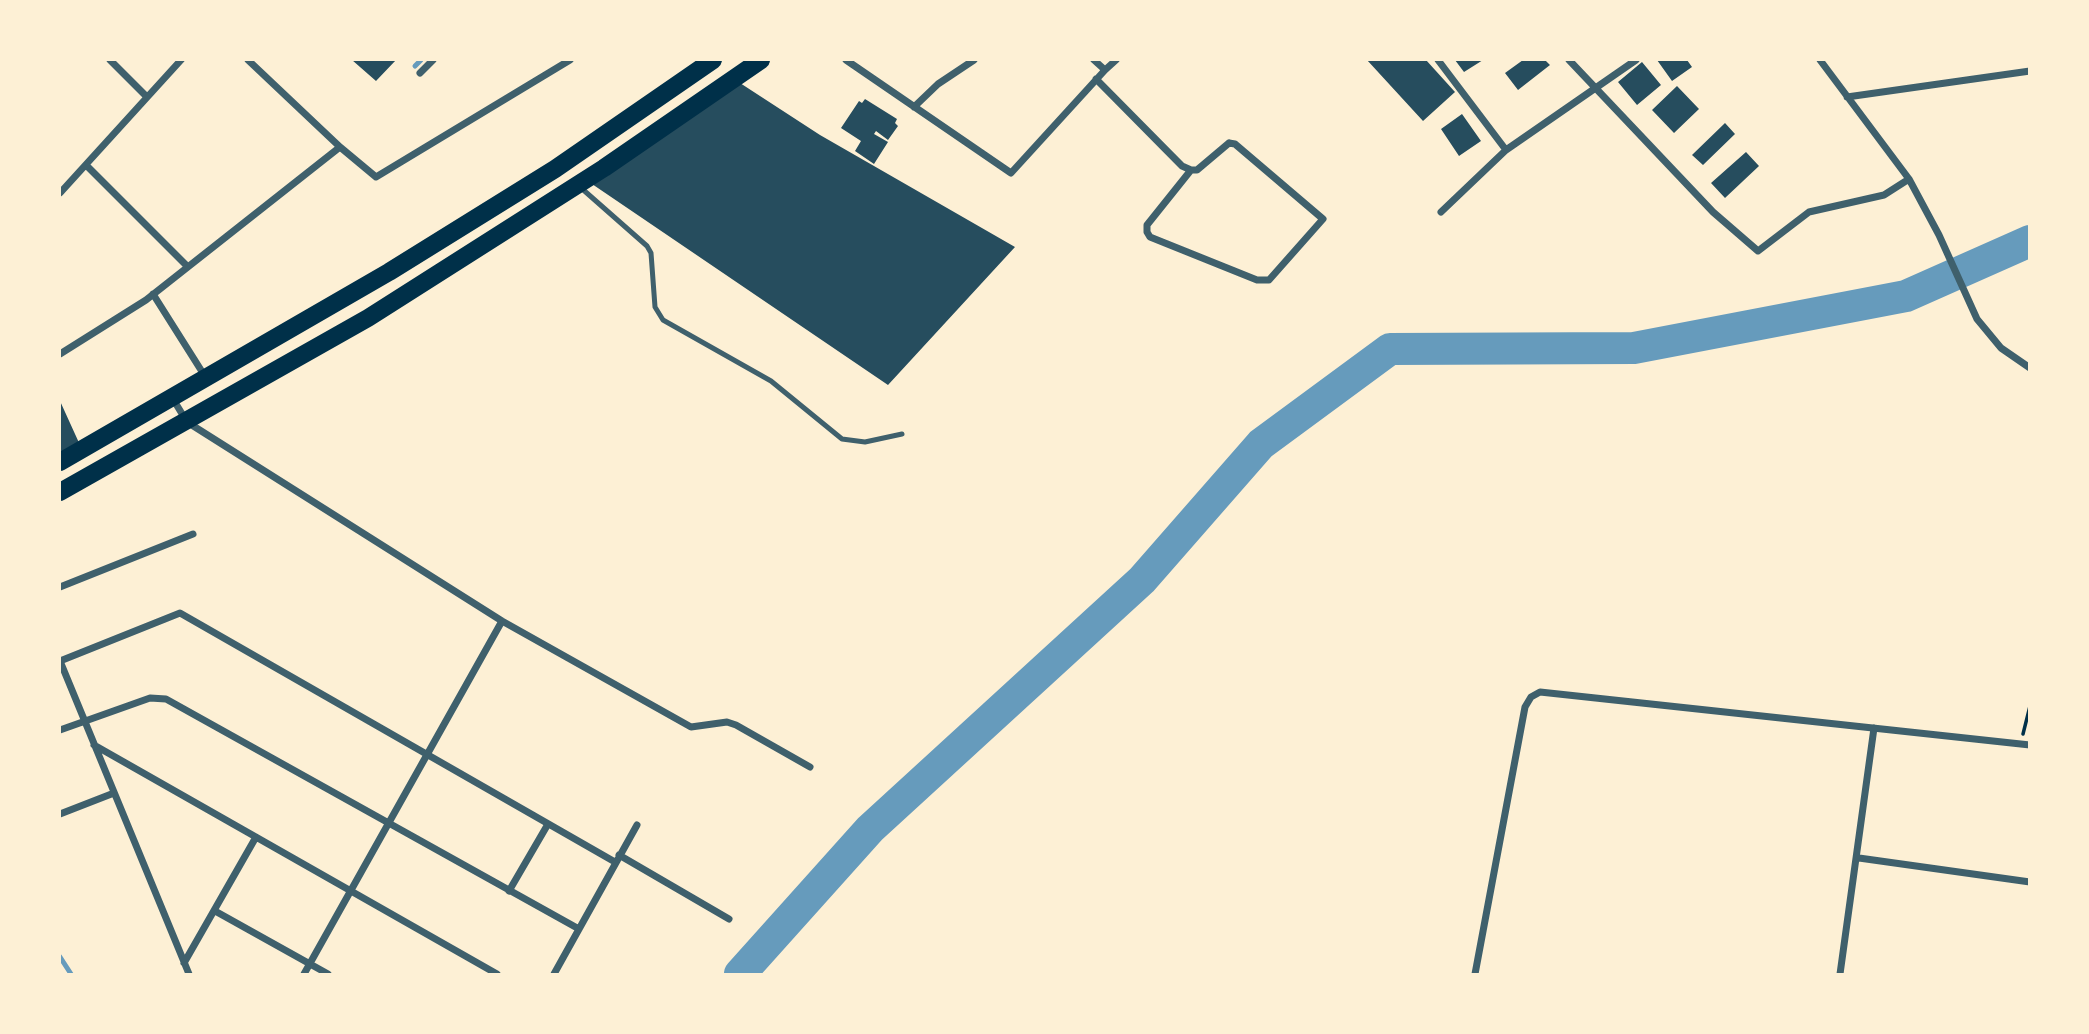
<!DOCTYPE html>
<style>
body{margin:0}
#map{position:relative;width:2089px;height:1034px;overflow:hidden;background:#fdf0d5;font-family:"Nunito Sans",sans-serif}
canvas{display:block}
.frame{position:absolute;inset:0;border:61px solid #fdf0d5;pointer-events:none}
</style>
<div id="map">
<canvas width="2089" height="1034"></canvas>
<div class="frame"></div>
</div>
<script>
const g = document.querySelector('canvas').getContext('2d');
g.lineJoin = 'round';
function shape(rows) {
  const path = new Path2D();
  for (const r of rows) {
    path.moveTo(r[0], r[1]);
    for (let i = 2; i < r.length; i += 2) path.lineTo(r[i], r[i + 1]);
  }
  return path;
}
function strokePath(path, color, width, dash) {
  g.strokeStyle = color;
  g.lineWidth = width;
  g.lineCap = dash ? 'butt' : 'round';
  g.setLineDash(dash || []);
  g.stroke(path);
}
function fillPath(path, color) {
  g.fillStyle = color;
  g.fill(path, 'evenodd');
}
const stream = shape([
 [415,66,421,60],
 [60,957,71,974]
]);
const river = shape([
 [740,974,870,829,1142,580,1261,444,1390,349,1634,348,1906,296,2030,241]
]);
const building = shape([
 [352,60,396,60,376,81],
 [1367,60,1426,60,1455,92,1423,121],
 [1455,60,1483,60,1464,72],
 [1523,60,1545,60,1550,65,1518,90,1505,73],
 [1657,60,1687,60,1692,67,1672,81],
 [1642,62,1661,85,1637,105,1618,82],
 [740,83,820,135,1015,247,888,385,592,184],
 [1677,86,1699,109,1674,133,1652,110],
 [865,99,897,119,895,123,898,126,888,140,876,131,874,134,888,142,874,164,855,151,861,141,841,128,859,101,862,103],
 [1462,114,1481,141,1459,156,1441,129],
 [1725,123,1735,134,1703,165,1692,155],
 [1746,152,1759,166,1725,198,1711,183],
 [60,401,80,445,60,454]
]);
const path = shape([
 [2023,734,2030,706]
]);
const service = shape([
 [580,187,647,246,651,253,655,307,663,320,771,381,842,439,865,442,902,434]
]);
const minor = shape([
 [110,60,147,97],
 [846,60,1011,173,1105,70,1094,60],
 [1438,60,1506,150],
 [1569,60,1713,212,1758,251,1809,212,1884,195,1909,179],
 [1820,60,1909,179,1939,235,1977,319,2001,348,2030,368],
 [1105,70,1116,60],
 [420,73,433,60],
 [1096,79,1182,166,1191,170],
 [1847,97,2030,71],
 [914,107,938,84,974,60],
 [1229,143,1235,144,1323,219,1269,280,1257,280,1150,237,1147,232,1147,225,1191,170,1197,170,1229,143],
 [340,147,376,177,570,60],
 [87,166,186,265],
 [60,193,181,60],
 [1441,212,1506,150,1636,60],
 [153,294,206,378],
 [60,354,146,300,340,147,248,60],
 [173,399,187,422,502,621,691,727,727,722,736,725,810,767],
 [60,587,193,534],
 [60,661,180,613,615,862],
 [60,661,189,974],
 [60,730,150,698,166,699,579,929],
 [94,745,497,974],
 [60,814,114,793],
 [619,855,729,919],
 [1859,858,2030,882],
 [509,891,548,824],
 [215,911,328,974],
 [184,963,256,837],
 [304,974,502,621],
 [554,974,637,825],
 [1475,974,1525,707,1531,697,1540,692,2030,745],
 [1840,974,1874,728]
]);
const primary = shape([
 [60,462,389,272,555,169,713,60],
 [60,492,368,318,604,168,761,60]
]);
strokePath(stream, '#669bbc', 5);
strokePath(river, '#669bbc', 32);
fillPath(building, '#264d5e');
strokePath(path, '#003049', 3.5);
strokePath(service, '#3f606c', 5);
strokePath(minor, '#3f606c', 7);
strokePath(primary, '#003049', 18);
</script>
